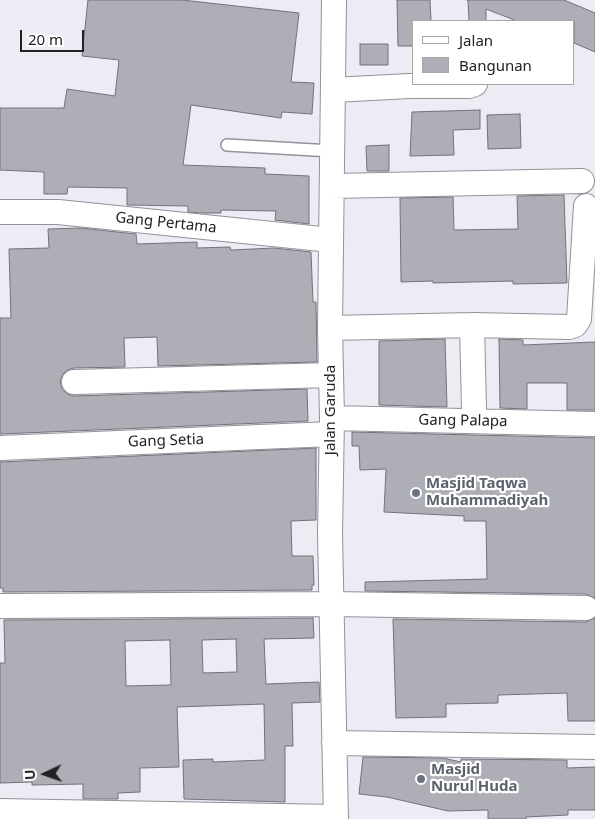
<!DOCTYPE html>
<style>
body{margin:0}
#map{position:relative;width:595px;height:819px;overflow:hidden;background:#ebecf4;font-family:"Noto Sans",sans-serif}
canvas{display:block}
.legend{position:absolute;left:412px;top:20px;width:162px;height:65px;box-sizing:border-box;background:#fff;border:1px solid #a7a7a8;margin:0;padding:6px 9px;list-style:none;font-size:15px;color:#222225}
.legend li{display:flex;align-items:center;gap:10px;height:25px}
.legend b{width:25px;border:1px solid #a7a7a8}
.north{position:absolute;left:20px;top:749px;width:50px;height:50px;-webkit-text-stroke:4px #fff;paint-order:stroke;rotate:267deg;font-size:14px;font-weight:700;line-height:20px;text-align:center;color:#222225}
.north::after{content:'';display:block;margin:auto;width:18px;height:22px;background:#222225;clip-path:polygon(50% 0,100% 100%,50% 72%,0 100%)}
.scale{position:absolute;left:20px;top:30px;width:64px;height:22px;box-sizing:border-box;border:2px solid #222225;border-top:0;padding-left:6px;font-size:15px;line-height:18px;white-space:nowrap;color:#222225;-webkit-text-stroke:4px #fff;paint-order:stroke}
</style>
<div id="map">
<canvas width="595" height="819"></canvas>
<ul class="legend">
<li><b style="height:6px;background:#fff"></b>Jalan</li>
<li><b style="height:14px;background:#aeaeb6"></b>Bangunan</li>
</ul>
<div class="north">U</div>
<div class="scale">20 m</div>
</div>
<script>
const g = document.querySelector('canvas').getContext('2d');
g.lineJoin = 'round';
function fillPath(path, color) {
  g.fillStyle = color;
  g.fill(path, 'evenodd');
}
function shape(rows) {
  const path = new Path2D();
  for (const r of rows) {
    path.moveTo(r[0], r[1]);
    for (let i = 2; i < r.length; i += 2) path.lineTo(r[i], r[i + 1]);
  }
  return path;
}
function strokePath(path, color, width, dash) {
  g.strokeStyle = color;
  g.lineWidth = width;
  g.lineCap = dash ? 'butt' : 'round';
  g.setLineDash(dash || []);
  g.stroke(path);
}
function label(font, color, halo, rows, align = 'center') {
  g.font = font + ' "Noto Sans",sans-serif';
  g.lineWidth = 4.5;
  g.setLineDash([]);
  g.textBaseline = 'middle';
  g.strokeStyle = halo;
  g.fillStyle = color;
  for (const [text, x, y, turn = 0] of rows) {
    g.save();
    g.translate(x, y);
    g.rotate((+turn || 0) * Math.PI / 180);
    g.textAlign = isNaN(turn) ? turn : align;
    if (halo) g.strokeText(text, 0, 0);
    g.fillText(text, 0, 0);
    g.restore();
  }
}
const building = shape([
 [88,0,182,0,299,13,291,82,314,83,312,114,282,112,281,118,191,105,183,165,265,168,265,174,309,176,309,224,275,220,276,211,221,210,221,213,201,213,188,212,188,206,127,205,127,188,68,187,67,194,44,194,44,172,0,170,0,108,64,108,67,89,115,96,119,60,82,56,88,0],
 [397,0,430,0,431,21,414,21,414,46,398,46,397,0],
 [467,0,564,0,595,13,595,52,574,43,574,21,517,21,486,9,486,21,469,21,468,1,467,0],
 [360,44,388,44,388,65,360,65,360,44],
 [480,110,480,129,453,130,454,155,410,156,412,112,480,110],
 [520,114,521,148,488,149,487,115,520,114],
 [389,145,389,171,367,171,366,146,389,145],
 [564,195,567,283,513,284,513,281,433,283,433,281,401,282,400,198,453,197,454,230,518,229,517,196,564,195],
 [80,228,136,234,137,244,197,242,197,248,230,247,231,250,274,248,311,252,313,302,316,302,317,362,158,366,157,337,124,338,125,367,74,368,67,370,62,375,60,382,62,389,67,394,74,396,307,389,308,421,0,434,0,318,11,318,9,249,49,248,48,229,80,228],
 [445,339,447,407,379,405,379,341,445,339],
 [499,339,523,340,523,345,595,342,595,410,567,410,567,383,527,383,527,409,500,408,499,339],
 [352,432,595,438,595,598,586,594,365,591,365,582,487,579,486,521,464,521,464,516,384,512,386,469,360,470,359,446,352,446,352,432],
 [316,448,316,520,291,521,292,556,313,556,314,585,312,585,312,590,3,592,3,588,0,588,0,462,316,448],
 [313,618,314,638,264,639,266,684,319,682,320,702,292,703,293,746,285,746,285,802,184,799,183,760,213,759,213,762,265,760,264,704,177,707,179,767,140,768,140,792,118,793,118,799,83,799,83,784,32,785,32,782,0,783,0,663,5,663,4,620,313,618],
 [236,639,237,672,203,673,202,640,236,639],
 [170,640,171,685,126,686,125,641,170,640],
 [595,618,595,721,568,721,567,693,498,695,498,703,446,704,446,717,396,718,393,619,586,622,595,618],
 [363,757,443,758,461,762,461,759,567,760,567,768,595,767,595,810,568,810,568,815,526,817,526,819,488,819,488,810,448,811,387,797,359,794,363,757]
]);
const lane = shape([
 [227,145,332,151]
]);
const street = shape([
 [334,0,330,328,332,418,330,534,336,819],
 [333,90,409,86,469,86,475,84],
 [332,186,582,181],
 [0,212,58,212,331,240],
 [472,325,474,409],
 [330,328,472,325,569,327,575,325,579,319,586,206],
 [74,382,331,375],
 [332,418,595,424],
 [0,448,331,434],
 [0,606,332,604,586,608],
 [334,743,595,747],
 [0,811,336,817]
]);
const markers = [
 [416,493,5,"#6b7280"],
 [421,779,5,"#6b7280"]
];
const streetNames = [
 ["Gang Pertama",166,223,6],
 ["Jalan Garuda",331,410,-90],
 ["Gang Palapa",463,421,1],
 ["Gang Setia",166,441,-2]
];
const worshipNames = [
 ["Masjid Taqwa",426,484],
 ["Muhammadiyah",426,501],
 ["Masjid",431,770],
 ["Nurul Huda",431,787]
];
fillPath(building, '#aeaeb6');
strokePath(building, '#727279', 1);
strokePath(lane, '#92939a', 14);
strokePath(street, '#92939a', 26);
strokePath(lane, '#fff', 11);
strokePath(street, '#fff', 24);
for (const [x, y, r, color] of markers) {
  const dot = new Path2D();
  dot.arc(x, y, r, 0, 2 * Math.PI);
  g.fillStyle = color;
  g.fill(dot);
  strokePath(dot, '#fff', 2);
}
label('15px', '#222225', '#fff', streetNames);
label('bold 15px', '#5b616d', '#fff', worshipNames, 'left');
</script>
